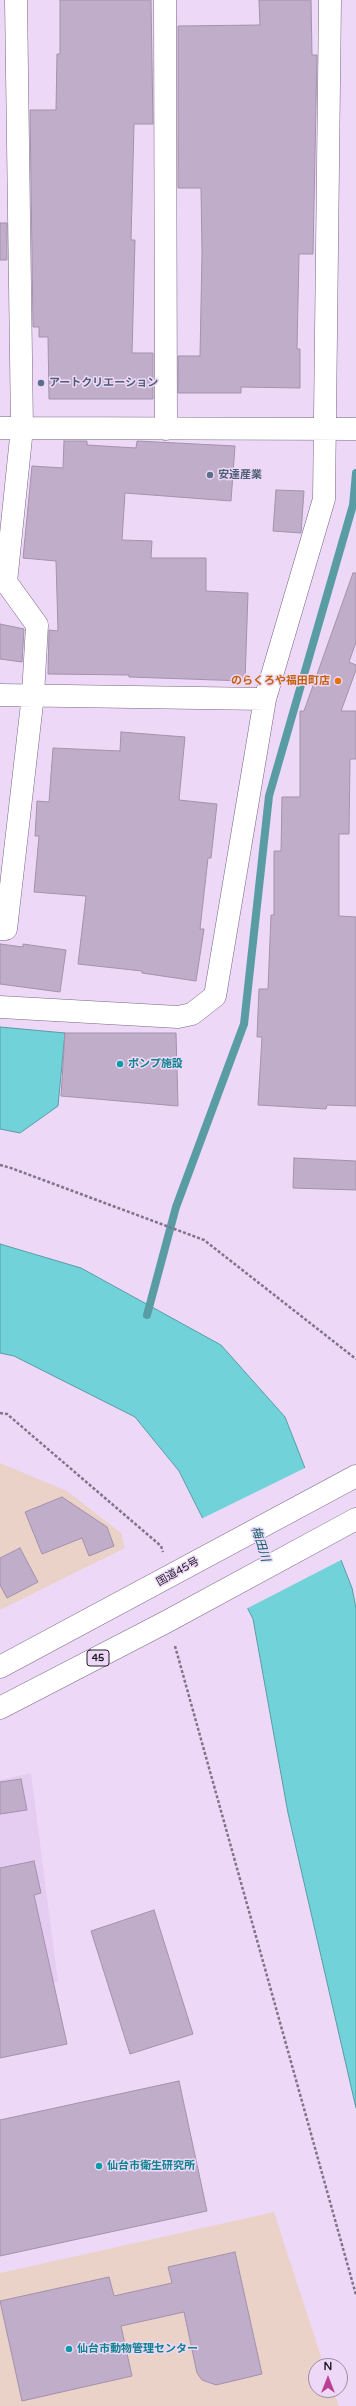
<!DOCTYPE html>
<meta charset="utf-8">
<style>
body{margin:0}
#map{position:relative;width:356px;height:2406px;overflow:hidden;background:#edd9f7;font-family:"Varela Round",sans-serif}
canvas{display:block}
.north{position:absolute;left:308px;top:2358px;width:40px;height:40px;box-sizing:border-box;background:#edd9f7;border:1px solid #9c8da3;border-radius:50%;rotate:0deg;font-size:11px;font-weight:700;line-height:16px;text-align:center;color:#221b26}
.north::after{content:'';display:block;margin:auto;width:14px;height:18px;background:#bb4092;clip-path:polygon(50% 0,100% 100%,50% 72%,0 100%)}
</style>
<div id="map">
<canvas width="356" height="2406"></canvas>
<div class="north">N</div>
</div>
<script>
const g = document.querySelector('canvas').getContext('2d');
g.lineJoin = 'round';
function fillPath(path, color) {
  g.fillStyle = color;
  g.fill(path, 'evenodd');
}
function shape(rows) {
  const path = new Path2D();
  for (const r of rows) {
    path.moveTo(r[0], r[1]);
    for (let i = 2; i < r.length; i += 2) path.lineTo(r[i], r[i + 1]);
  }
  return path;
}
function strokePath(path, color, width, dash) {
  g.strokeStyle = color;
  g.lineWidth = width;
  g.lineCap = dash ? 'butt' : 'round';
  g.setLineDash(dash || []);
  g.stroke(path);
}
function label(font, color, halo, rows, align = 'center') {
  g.font = font + ' "Varela Round","Noto Sans JP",sans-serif';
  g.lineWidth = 3;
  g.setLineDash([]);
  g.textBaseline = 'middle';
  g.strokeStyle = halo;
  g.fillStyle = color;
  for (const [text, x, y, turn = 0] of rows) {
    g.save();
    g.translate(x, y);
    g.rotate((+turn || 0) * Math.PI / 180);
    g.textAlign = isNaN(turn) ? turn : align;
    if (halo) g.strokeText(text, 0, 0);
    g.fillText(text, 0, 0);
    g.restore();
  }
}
const commercial = shape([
 [0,1463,67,1491,121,1533,125,1548,0,1610],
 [274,2212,324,2366,316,2366,316,2390,333,2390,339,2406,0,2406,0,2273]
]);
const built = shape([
 [31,1773,58,1982,0,1993,0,1780]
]);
const water = shape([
 [0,1027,65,1033,58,1106,20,1133,0,1129,0,1027],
 [0,1244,81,1268,221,1345,285,1417,352,1588,356,1608,356,2108,288,1813,253,1619,179,1471,135,1417,14,1356,0,1353,0,1244]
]);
const pier = shape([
 [307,1467,343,1559,246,1609,201,1519]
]);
const stream = shape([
 [147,1315,176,1207,244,1024,269,796,353,505,356,473]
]);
const building = shape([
 [60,0,151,0,153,124,134,124,131,240,135,240,132,353,153,353,153,399,49,399,48,337,39,337,39,327,33,327,30,110,56,110,57,54,60,54,60,0],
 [259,0,311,0,312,55,317,55,313,254,299,254,297,349,300,349,300,388,241,387,241,393,178,393,178,356,200,356,202,253,201,188,178,188,178,26,260,25,259,0],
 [0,223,7,223,7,260,0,260,0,223],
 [64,441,87,441,87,445,136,448,137,441,235,446,231,501,125,493,122,540,152,541,151,558,206,558,206,591,248,593,245,681,129,677,129,675,48,674,49,630,58,631,56,561,23,558,32,466,63,468,64,441],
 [276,490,304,491,301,533,273,531,276,490],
 [353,573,356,573,356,642,349,662,356,665,356,670,341,711,356,711,356,759,350,759,349,834,339,834,339,916,356,917,356,1106,327,1105,326,1109,258,1105,262,1037,257,1037,259,989,268,989,271,915,274,915,274,851,281,851,282,797,300,797,300,711,304,711,353,573],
 [0,624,24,629,22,662,0,659,0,624],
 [121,732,185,737,179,800,217,804,211,858,208,858,200,929,204,929,196,981,142,973,142,971,78,964,86,896,34,892,39,836,35,836,37,801,49,802,53,748,120,751,121,732],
 [0,944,23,947,23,944,66,950,60,992,0,984,0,944],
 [65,1033,176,1033,178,1106,61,1096,65,1033],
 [294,1158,356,1161,356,1190,293,1188,294,1158],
 [62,1497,107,1527,114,1546,89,1556,82,1538,42,1554,25,1512,62,1497],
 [20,1548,38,1582,7,1598,0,1585,0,1558,20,1548],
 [21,1779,27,1810,0,1814,0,1782,21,1779],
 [34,1861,41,1893,34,1895,67,2044,0,2058,0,1868,34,1861],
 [154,1910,193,2034,130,2054,91,1931,154,1910],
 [179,2081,207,2211,0,2256,0,2120,179,2081],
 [235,2252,262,2374,216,2385,202,2380,197,2373,184,2312,121,2326,132,2376,22,2401,0,2301,109,2277,114,2296,172,2283,168,2267,235,2252]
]);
const path = shape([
 [0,1165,11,1168,204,1240,356,1359],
 [0,1413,7,1414,161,1546,163,1552],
 [175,1646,356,2295]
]);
const minor = shape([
 [16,0,22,428,356,429],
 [165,0,166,429],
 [0,428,22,428,6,582,37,625,33,695,6,929,0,929],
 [0,695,265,699],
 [0,1007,178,1017,192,1014,215,996,265,699,324,499,330,0]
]);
const highway = shape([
 [0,1667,356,1476],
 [0,1708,166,1622,356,1519]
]);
const markers = [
 [41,383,4,"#5c6f8a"],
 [210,475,4,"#5c6f8a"],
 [338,681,4,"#e8710a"],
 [120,1064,4,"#0f9aa8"],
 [99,2166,4,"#0f9aa8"],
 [69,2349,4,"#0f9aa8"]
];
const shields = [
 [98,1658,22]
];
const shieldNames = [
 ["45",98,1658]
];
const serviceNames = [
 ["アートクリエーション",49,383],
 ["安達産業",218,475]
];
const foodNames = [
 ["のらくろや福田町店",330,681]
];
const cultureNames = [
 ["ポンプ施設",128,1064],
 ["仙台市衛生研究所",107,2166],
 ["仙台市動物管理センター",77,2349]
];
const streetNames = [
 ["国道45号",178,1572,-29]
];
const waterNames = [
 ["梅田川",260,1544,72]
];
fillPath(commercial, '#ead2c9');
fillPath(built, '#e5cdf1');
fillPath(water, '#71d3d9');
strokePath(water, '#599ca3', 1);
fillPath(pier, '#edd9f7');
strokePath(stream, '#599ca3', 8);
fillPath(building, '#bfadc9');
strokePath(building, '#a391ad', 1);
strokePath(minor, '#776680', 23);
strokePath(highway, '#776680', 23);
strokePath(path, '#817488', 2.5, [3, 2]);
strokePath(minor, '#fff', 22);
strokePath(highway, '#fff', 22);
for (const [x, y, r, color] of markers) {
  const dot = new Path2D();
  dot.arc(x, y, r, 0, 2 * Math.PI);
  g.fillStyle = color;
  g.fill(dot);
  strokePath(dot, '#edd9f7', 1.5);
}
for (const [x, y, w] of shields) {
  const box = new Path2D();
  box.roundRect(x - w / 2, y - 8, w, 16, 3);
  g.fillStyle = '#edd9f7';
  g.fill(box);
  strokePath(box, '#221b26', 1);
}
label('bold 10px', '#221b26', null, shieldNames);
label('bold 11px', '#4e5e75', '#edd9f7', serviceNames, 'left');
label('bold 11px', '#c56008', '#edd9f7', foodNames, 'right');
label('bold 11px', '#0d838f', '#edd9f7', cultureNames, 'left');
label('11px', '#221b26', '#edd9f7', streetNames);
label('italic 12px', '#0f6368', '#edd9f7', waterNames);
</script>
